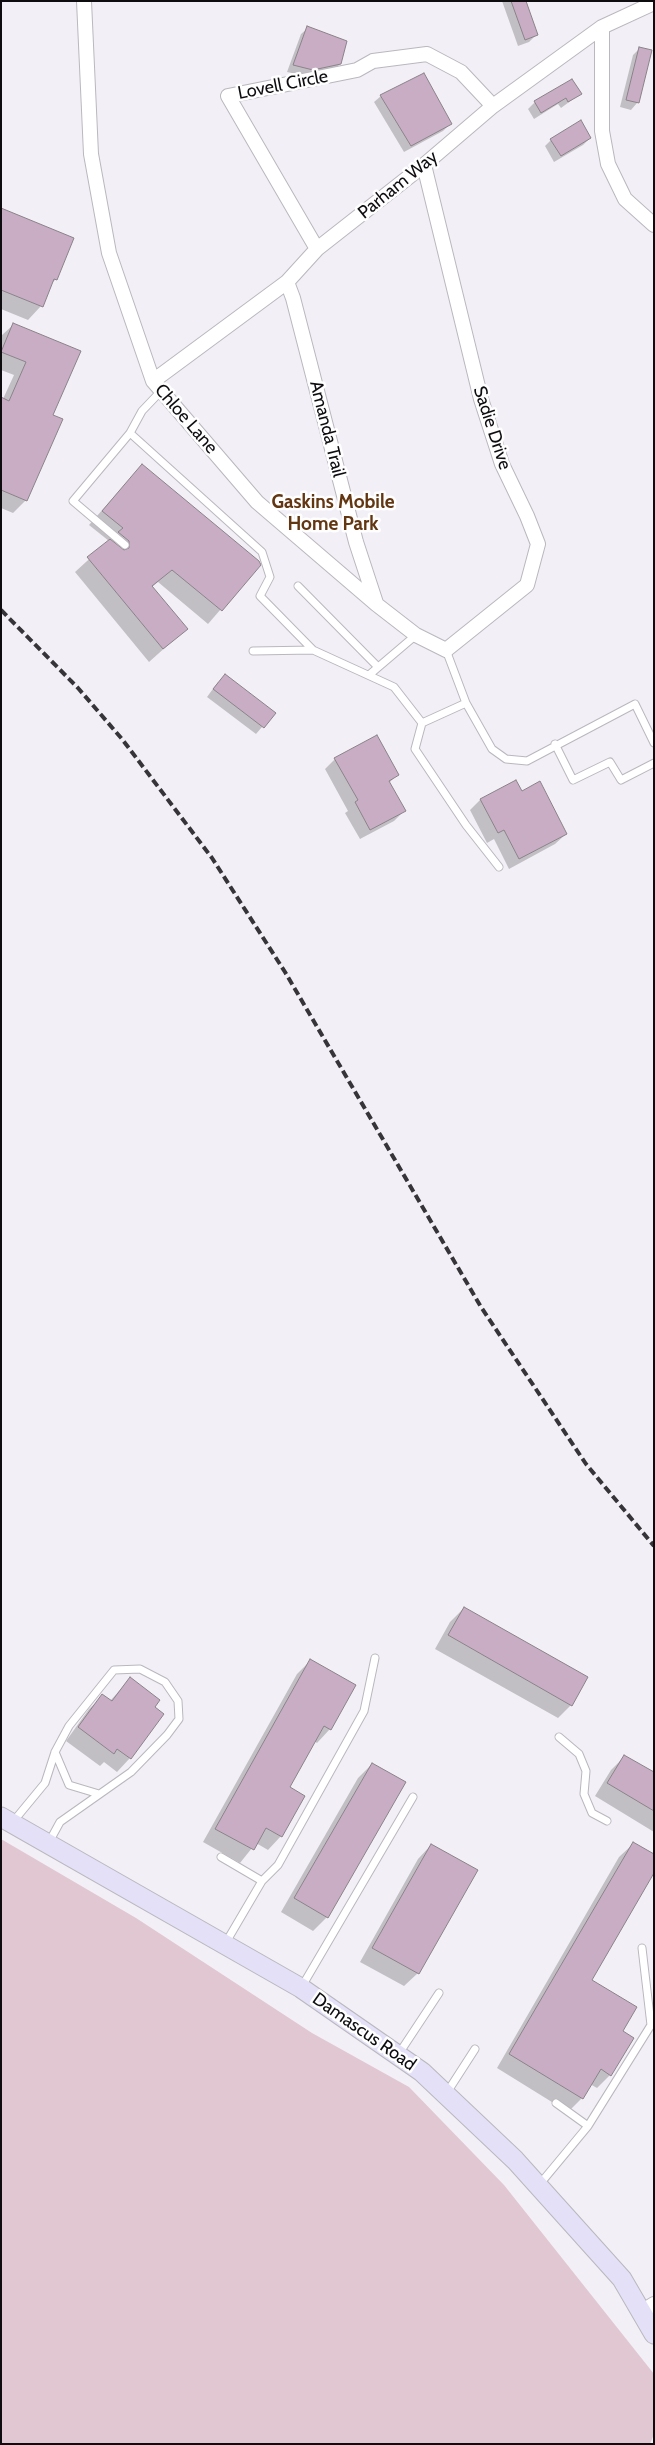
<!DOCTYPE html>
<style>
body{margin:0}
#map{position:relative;width:655px;height:2445px;overflow:hidden;background:#f3eff6;font-family:Cabin,sans-serif}
canvas{display:block}
.frame{position:absolute;inset:0;border:2px solid #0e0c0f;pointer-events:none}
</style>
<div id="map">
<canvas width="655" height="2445"></canvas>
<div class="frame"></div>
</div>
<script>
const g = document.querySelector('canvas').getContext('2d');
g.lineJoin = 'round';
function fillPath(path, color) {
  g.fillStyle = color;
  g.fill(path, 'evenodd');
}
function shape(rows) {
  const path = new Path2D();
  for (const r of rows) {
    path.moveTo(r[0], r[1]);
    for (let i = 2; i < r.length; i += 2) path.lineTo(r[i], r[i + 1]);
  }
  return path;
}
function strokePath(path, color, width, dash) {
  g.strokeStyle = color;
  g.lineWidth = width;
  g.lineCap = dash ? 'butt' : 'round';
  g.setLineDash(dash || []);
  g.stroke(path);
}
function label(font, color, halo, rows, align = 'center') {
  g.font = font + ' Cabin,sans-serif';
  g.lineWidth = 5;
  g.setLineDash([]);
  g.textBaseline = 'middle';
  g.strokeStyle = halo;
  g.fillStyle = color;
  for (const [text, x, y, turn = 0] of rows) {
    g.save();
    g.translate(x, y);
    g.rotate((+turn || 0) * Math.PI / 180);
    g.textAlign = isNaN(turn) ? turn : align;
    if (halo) g.strokeText(text, 0, 0);
    g.fillText(text, 0, 0);
    g.restore();
  }
}
const green = shape([
 [1,1839,136,1918,312,2033,409,2087,504,2185,654,2374,654,2434,650,2444,1,2444]
]);
const shadow = shape([
 [502,1,524,1,536,35,529,42,518,46],
 [308,28,340,64,333,71,306,76,287,72,301,34],
 [640,48,650,51,637,103,631,110,620,107,633,55],
 [580,94,561,108,558,104,534,119,528,109,535,102],
 [381,96,450,124,443,131,404,152,374,102],
 [590,138,583,145,554,162,545,146,551,140],
 [1,209,56,279,50,285,41,306,28,320,1,309],
 [13,325,51,416,26,500,13,513,1,508,1,398,3,399,14,375,1,370,1,336],
 [142,465,259,565,208,624,158,582,152,587,186,629,149,662,75,572,109,541,89,525],
 [218,682,274,713,256,734,207,697],
 [335,759,397,775,389,783,404,811,394,821,360,839,345,813,348,811,325,769],
 [515,782,521,793,566,834,555,844,509,869,494,839,487,843,470,810,480,800],
 [464,1608,571,1705,558,1718,435,1649,450,1622],
 [310,1661,330,1729,317,1743,314,1741,288,1788,281,1836,268,1850,256,1843,240,1863,203,1842,297,1674],
 [130,1679,153,1708,162,1714,130,1758,117,1772,104,1762,100,1766,66,1741,89,1709,103,1696,110,1701],
 [625,1756,654,1774,654,1832,595,1796,611,1770],
 [372,1764,327,1917,313,1931,281,1912,358,1778],
 [633,1844,590,1980,621,2032,610,2075,597,2088,590,2084,582,2098,568,2112,497,2068,619,1857],
 [431,1845,418,1973,404,1986,360,1962,418,1859]
]);
const building = shape([
 [511,1,526,1,538,35,525,40,511,1],
 [307,26,347,41,341,64,313,70,293,65,307,26],
 [639,47,652,50,639,103,626,100,639,47],
 [424,73,452,124,411,146,380,95,424,73],
 [572,79,582,94,568,102,566,98,541,113,534,101,572,79],
 [581,120,591,138,561,156,550,139,581,120],
 [1,208,74,238,57,280,54,279,43,307,1,290,1,208],
 [13,323,81,351,53,415,63,419,27,501,1,490,1,397,9,401,26,362,1,352,13,323],
 [142,464,259,561,261,565,222,611,172,570,152,586,188,629,163,649,87,557,110,539,124,550,129,548,129,541,118,532,123,528,102,511,142,464],
 [225,674,276,713,264,728,213,689,225,674],
 [377,735,399,775,389,781,406,811,370,830,355,802,358,800,334,758,377,735],
 [516,780,522,791,540,781,567,834,519,859,504,830,498,833,480,799,516,780],
 [464,1607,588,1677,572,1706,448,1635,464,1607],
 [310,1659,356,1685,331,1730,324,1726,290,1787,305,1796,282,1837,266,1828,254,1850,215,1829,310,1659],
 [130,1677,160,1700,155,1707,164,1714,131,1759,117,1749,114,1754,78,1727,102,1694,112,1701,130,1677],
 [624,1755,654,1772,654,1811,607,1783,624,1755],
 [372,1763,406,1782,328,1918,294,1898,372,1763],
 [633,1842,654,1854,654,1873,592,1980,637,2007,623,2031,634,2038,611,2076,601,2069,583,2099,509,2054,633,1842],
 [431,1844,478,1870,419,1974,372,1948,431,1844]
]);
const lane = shape([
 [130,433,262,552,270,577,260,596,313,650,394,687,422,723,415,749,466,825,499,867],
 [125,545,73,501,130,433,142,411,162,390],
 [298,586,378,667],
 [446,650,466,703],
 [253,651,313,650],
 [369,675,416,635],
 [422,723,466,703,492,749,506,759,527,761,635,704,654,743],
 [555,744,573,780,610,762,621,780,654,763],
 [559,1737,579,1754,586,1771,584,1794,592,1813,607,1821],
 [55,1752,69,1785,99,1794],
 [12,1823,45,1783,55,1752,69,1726,114,1670,140,1669,165,1682,178,1701,179,1719,167,1735,131,1772,60,1822,48,1844],
 [221,1857,262,1881],
 [225,1944,262,1881,278,1865,364,1711,375,1658],
 [301,1988,413,1797],
 [398,2055,439,1993],
 [446,2094,475,2049],
 [556,2103,588,2126],
 [539,2185,588,2126,651,2025,642,1948]
]);
const street = shape([
 [84,1,91,154,109,253,153,381,257,502,376,604,416,635,446,650,527,585,538,544,527,516,502,464,481,399,424,165],
 [602,27,602,131,608,164,625,199,654,225],
 [317,249,228,96,357,70,373,61,427,54,461,72,493,106],
 [287,282,293,298,356,542,376,603],
 [153,381,287,282,317,249,424,165,493,106,602,27,654,3],
 [641,2312,654,2304]
]);
const secondary = shape([
 [1,1817,301,1988,422,2072,515,2160,622,2279,654,2334]
]);
const rail = shape([
 [1,610,78,688,122,739,212,858,285,972,481,1307,586,1464,654,1546]
]);
const streetNames = [
 ["Lovell Circle",283,85,-11],
 ["Parham Way",398,185,-39],
 ["Chloe Lane",186,419,49],
 ["Sadie Drive",492,428,72],
 ["Amanda Trail",327,429,76],
 ["Damascus Road",364,2032,35]
];
const neighbourhoodNames = [
 ["Gaskins Mobile",333,502],
 ["Home Park",333,524]
];
fillPath(green, '#e1c7d1');
fillPath(shadow, '#0003');
fillPath(building, '#c9adc5');
strokePath(building, '#898388', 1);
strokePath(lane, '#bab7bd', 9);
strokePath(street, '#bab7bd', 16);
strokePath(secondary, '#bab7bd', 21);
strokePath(lane, '#fff', 7);
strokePath(street, '#fff', 14);
strokePath(secondary, '#e3e0f8', 19);
strokePath(rail, '#363438', 4, [8, 4]);
label('18px', '#0e0c0f', '#fefeff', streetNames);
label('bold 19px', '#633612', '#fefeff', neighbourhoodNames);
</script>
